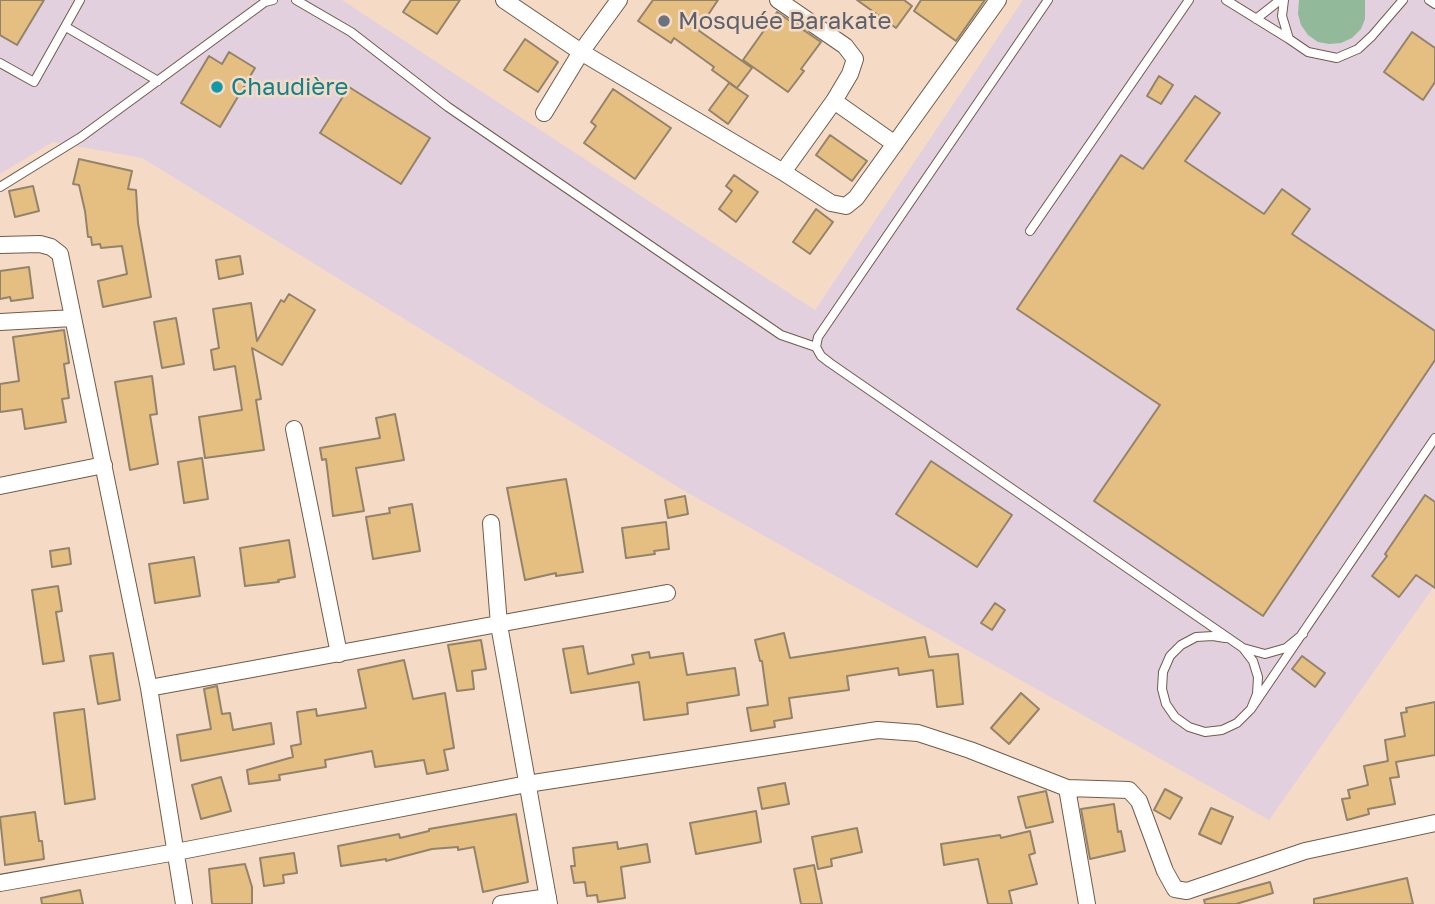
<!DOCTYPE html>
<meta charset="utf-8">
<style>
body{margin:0}
canvas{display:block;background:#f5dbc6}
</style>
<canvas width="1435" height="904"></canvas>
<script>
const g = document.querySelector('canvas').getContext('2d');
g.lineJoin = 'round';
function fillPath(path, color) {
  g.fillStyle = color;
  g.fill(path, 'evenodd');
}
function shape(rows) {
  const path = new Path2D();
  for (const r of rows) {
    path.moveTo(r[0], r[1]);
    for (let i = 2; i < r.length; i += 2) path.lineTo(r[i], r[i + 1]);
  }
  return path;
}
function strokePath(path, color, width, dash) {
  g.strokeStyle = color;
  g.lineWidth = width;
  g.lineCap = dash ? 'butt' : 'round';
  g.setLineDash(dash || []);
  g.stroke(path);
}
function label(font, color, halo, rows, align = 'center') {
  g.font = font + ' "Golos Text",sans-serif';
  g.lineWidth = 5;
  g.setLineDash([]);
  g.textBaseline = 'middle';
  g.strokeStyle = halo;
  g.fillStyle = color;
  for (const [text, x, y, turn = 0] of rows) {
    g.save();
    g.translate(x, y);
    g.rotate((+turn || 0) * Math.PI / 180);
    g.textAlign = isNaN(turn) ? turn : align;
    if (halo) g.strokeText(text, 0, 0);
    g.fillText(text, 0, 0);
    g.restore();
  }
}
const industrial = shape([
 [0,0,342,0,815,310,1023,0,1435,0,1435,585,1269,820,681,489,142,158,53,142,0,174]
]);
const green = shape([
 [1299,0,1365,0,1365,19,1361,29,1352,38,1341,43,1329,44,1318,42,1308,35,1301,25,1298,14]
]);
const building = shape([
 [0,0,44,0,17,45,0,35,0,0],
 [411,0,460,0,437,34,403,12,411,0],
 [653,0,718,0,698,30,752,68,737,88,712,70,714,67,674,38,671,43,638,21,653,0],
 [857,0,904,0,912,6,896,28,857,0],
 [921,0,985,0,956,41,914,11,921,0],
 [777,12,821,42,801,69,804,71,788,92,743,60,777,12],
 [1412,32,1435,48,1435,82,1423,100,1384,72,1412,32],
 [525,39,558,62,538,92,504,70,525,39],
 [229,52,255,68,220,127,181,103,209,56,222,64,229,52],
 [1159,76,1173,85,1161,104,1147,96,1159,76],
 [729,83,748,96,728,124,709,110,729,83],
 [349,87,430,138,401,184,320,133,349,87],
 [613,89,671,128,635,179,584,143,596,126,591,122,613,89],
 [1195,96,1220,113,1185,161,1264,214,1282,189,1310,209,1292,234,1435,331,1435,360,1263,616,1094,501,1160,405,1017,309,1121,155,1143,169,1195,96],
 [830,135,867,161,852,181,816,155,830,135],
 [79,159,132,171,128,189,136,190,138,223,151,297,103,307,98,281,127,274,122,246,101,248,100,244,92,245,91,237,88,237,85,211,79,185,73,184,79,159],
 [734,175,758,192,736,222,719,209,732,191,726,186,734,175],
 [33,186,39,211,15,217,9,191,33,186],
 [816,209,833,222,810,254,793,242,816,209],
 [240,256,243,274,219,279,216,260,240,256],
 [29,267,33,298,11,301,10,297,0,299,0,271,29,267],
 [289,294,315,310,282,365,252,348,261,399,256,400,264,450,205,458,199,417,242,410,235,366,214,370,211,350,219,348,213,309,251,303,257,341,281,300,284,302,289,294],
 [176,318,184,364,162,368,154,322,176,318],
 [64,330,69,363,64,364,69,398,62,399,66,422,25,429,22,409,0,412,0,384,19,381,13,337,64,330],
 [152,376,157,414,150,415,158,464,130,470,115,382,152,376],
 [395,414,404,460,356,468,364,511,333,516,326,459,322,460,320,448,380,438,376,418,395,414],
 [202,458,208,499,184,503,178,462,202,458],
 [931,461,1012,515,977,567,896,514,931,461],
 [566,479,583,572,556,576,556,573,525,580,507,488,566,479],
 [1425,495,1435,502,1435,588,1416,575,1399,597,1372,576,1387,556,1385,554,1425,495],
 [685,496,688,514,668,518,665,500,685,496],
 [412,504,420,551,373,559,366,517,390,513,389,508,412,504],
 [666,522,669,549,654,551,655,554,626,558,622,528,666,522],
 [289,540,295,577,278,580,279,582,245,586,240,548,289,540],
 [69,548,71,564,52,567,50,551,69,548],
 [194,557,200,596,155,603,149,564,194,557],
 [58,586,62,611,56,612,64,661,43,664,32,590,58,586],
 [995,603,1005,610,992,630,981,623,995,603],
 [784,633,790,658,925,637,929,657,958,654,963,704,937,707,933,670,899,675,898,668,847,676,849,690,789,698,792,718,774,721,775,727,751,731,747,708,768,705,762,661,760,661,755,640,784,633],
 [481,640,486,669,472,671,474,689,457,691,448,645,481,640],
 [583,646,588,674,634,664,632,655,649,652,650,658,683,653,687,675,735,668,739,695,687,703,688,714,644,720,639,682,571,693,563,649,583,646],
 [113,653,120,700,98,704,90,656,113,653],
 [1302,656,1325,673,1315,687,1292,669,1302,656],
 [404,660,413,699,445,693,454,748,444,750,448,770,427,774,424,760,375,767,372,751,325,760,326,767,279,775,280,780,249,784,247,770,293,757,291,746,301,744,297,712,316,709,317,716,366,708,358,670,404,660],
 [217,686,222,714,230,713,233,730,271,723,274,744,181,761,177,735,211,729,204,689,217,686],
 [1021,693,1039,709,1009,744,991,728,1021,693],
 [1435,702,1435,755,1396,762,1399,777,1390,778,1395,804,1368,809,1369,814,1347,820,1342,799,1350,798,1348,790,1368,785,1364,766,1388,761,1385,740,1405,736,1401,713,1407,712,1406,708,1435,702],
 [84,709,95,799,65,804,54,713,84,709],
 [221,777,231,811,201,819,192,785,221,777],
 [785,783,789,804,762,809,758,788,785,783],
 [1165,789,1182,798,1170,819,1154,810,1165,789],
 [1046,791,1053,822,1026,828,1018,797,1046,791],
 [1114,804,1118,832,1121,831,1125,851,1090,859,1081,809,1114,804],
 [1211,808,1233,817,1221,844,1199,834,1211,808],
 [756,811,761,842,696,854,690,823,756,811],
 [35,812,39,841,42,841,44,859,5,865,0,817,35,812],
 [516,814,528,882,483,892,474,847,458,850,458,847,432,849,386,861,386,859,341,866,338,846,399,834,400,838,429,831,429,829,516,814],
 [857,828,862,852,831,859,832,866,818,869,812,837,857,828],
 [1030,831,1035,853,1029,855,1037,884,1009,891,1012,904,988,904,978,859,944,865,941,844,1000,835,1001,838,1030,831],
 [617,842,618,849,647,844,650,862,621,867,625,898,598,902,597,895,587,896,585,882,574,883,571,866,575,866,573,848,617,842],
 [294,853,297,873,283,875,284,883,264,886,260,858,294,853],
 [245,864,252,887,252,904,212,904,209,869,245,864],
 [814,865,822,904,801,904,794,869,814,865],
 [1407,878,1413,904,1314,904,1314,899,1407,878],
 [1270,882,1273,893,1236,904,1205,904,1204,900,1270,882],
 [80,890,83,904,42,904,41,898,80,890]
]);
const service = shape([
 [296,0,351,32,448,107,781,335,816,347],
 [1048,0,818,337,816,347,821,356,830,363,1243,648,1265,654,1286,648,1303,634],
 [1226,0,1289,39],
 [1284,0,1282,16,1289,39,1308,52,1337,58,1358,49,1372,36,1403,0],
 [1429,0,1435,4],
 [1256,19,1280,0],
 [66,27,158,81],
 [0,63,34,82,80,0],
 [0,187,81,137,265,2,273,0],
 [1030,231,1189,0],
 [1225,638,1213,636,1196,637,1181,645,1170,656,1163,672,1162,689,1166,704,1175,717,1189,727,1205,732,1222,730,1237,723,1251,709,1435,438],
 [1243,648,1253,661,1258,677,1257,694,1251,709]
]);
const minor = shape([
 [504,0,581,52,783,172,831,203,846,206,856,198,998,0],
 [778,0,845,46,855,59,850,74,834,101,783,172],
 [834,101,895,144],
 [544,113,581,52,619,0],
 [0,245,40,244,51,247,60,254,149,688,184,904],
 [0,322,73,318],
 [294,429,339,654],
 [0,486,104,465],
 [491,523,499,625,549,904],
 [149,688,667,593],
 [1067,788,1087,904],
 [0,883,176,852,527,784,878,730,918,733,970,750,1067,788,1129,790,1139,801,1165,871,1175,889,1187,891,1305,851,1435,823],
 [501,904,548,897]
]);
const markers = [
 [664,21,7,"#6b7280"],
 [217,87,7,"#0f9aa8"]
];
const worshipNames = [
 ["Mosquée Barakate",678,21]
];
const cultureNames = [
 ["Chaudière",231,87]
];
fillPath(industrial, '#e3d0df');
fillPath(green, '#92ba9a');
fillPath(building, '#e4bf81');
strokePath(building, '#93836b', 2);
strokePath(service, '#715b49', 10);
strokePath(minor, '#715b49', 18);
strokePath(service, '#fff', 8);
strokePath(minor, '#fff', 16);
for (const [x, y, r, color] of markers) {
  const dot = new Path2D();
  dot.arc(x, y, r, 0, 2 * Math.PI);
  g.fillStyle = color;
  g.fill(dot);
  strokePath(dot, '#f5dbc6', 2.5);
}
label('24px', '#5b616d', '#f5dbc6', worshipNames, 'left');
label('24px', '#0d838f', '#f5dbc6', cultureNames, 'left');
</script>
